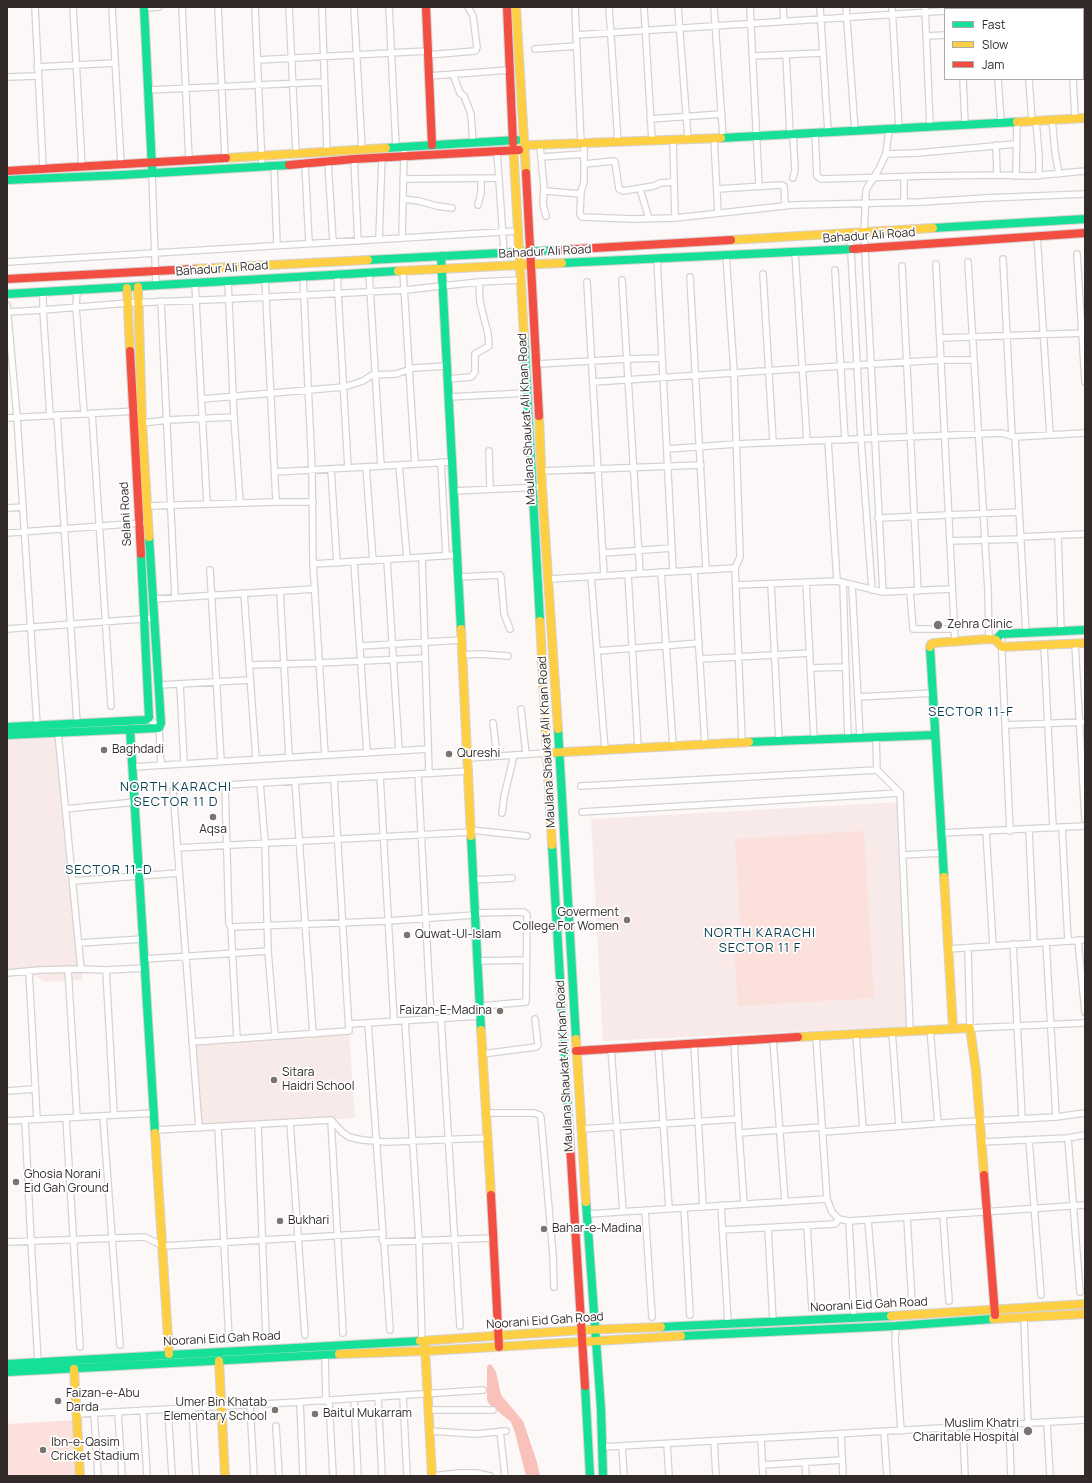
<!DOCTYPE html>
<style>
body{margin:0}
#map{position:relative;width:1092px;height:1483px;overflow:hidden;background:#fdf8f8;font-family:Manrope,sans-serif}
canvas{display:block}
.frame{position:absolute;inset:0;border:8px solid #322b2a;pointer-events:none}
.legend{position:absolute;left:944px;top:8px;width:140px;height:72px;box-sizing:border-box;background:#fff;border:1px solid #adaaaa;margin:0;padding:5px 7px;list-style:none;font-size:12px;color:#322b2a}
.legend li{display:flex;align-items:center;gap:8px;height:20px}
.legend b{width:20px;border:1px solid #adaaaa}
</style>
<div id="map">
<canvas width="1092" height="1483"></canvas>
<div class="frame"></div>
<ul class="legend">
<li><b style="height:5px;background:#16e098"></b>Fast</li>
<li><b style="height:5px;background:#ffcf43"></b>Slow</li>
<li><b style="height:5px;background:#f24e42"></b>Jam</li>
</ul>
</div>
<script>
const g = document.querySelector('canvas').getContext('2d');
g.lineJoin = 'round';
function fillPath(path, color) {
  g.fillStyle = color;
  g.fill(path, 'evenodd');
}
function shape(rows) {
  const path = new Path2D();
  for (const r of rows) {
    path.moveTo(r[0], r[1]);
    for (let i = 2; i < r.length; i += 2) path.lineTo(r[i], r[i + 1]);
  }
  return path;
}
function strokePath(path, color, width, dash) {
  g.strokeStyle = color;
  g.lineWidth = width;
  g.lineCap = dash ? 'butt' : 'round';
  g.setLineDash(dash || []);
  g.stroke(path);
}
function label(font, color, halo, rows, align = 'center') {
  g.font = font + ' Manrope,sans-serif';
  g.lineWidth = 3.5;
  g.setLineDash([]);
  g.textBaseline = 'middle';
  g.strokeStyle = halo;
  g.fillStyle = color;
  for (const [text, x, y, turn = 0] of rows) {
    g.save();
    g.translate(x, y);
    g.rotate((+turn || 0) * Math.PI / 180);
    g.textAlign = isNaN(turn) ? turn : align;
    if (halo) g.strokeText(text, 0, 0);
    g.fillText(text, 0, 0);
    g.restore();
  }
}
const built = shape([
 [57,733,83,980,46,982,27,972,7,974,7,735],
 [900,802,909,1026,603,1041,591,819],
 [349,1031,355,1118,199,1128,192,1042]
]);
const green = shape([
 [864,831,874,998,738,1006,734,953,742,952,735,839],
 [77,1420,80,1476,7,1476,7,1424]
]);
const water = shape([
 [491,1364,496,1372,501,1395,523,1421,537,1462,540,1476,526,1476,515,1433,511,1422,490,1405,487,1400,487,1367,488,1365]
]);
const street = shape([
 [35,7,43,168],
 [73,7,82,167],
 [112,7,121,164],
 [182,7,189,160],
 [218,7,225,157],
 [255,7,262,167],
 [289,7,296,152],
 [322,7,327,151],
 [354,7,362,149],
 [389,7,396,147],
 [575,7,581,144],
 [609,7,618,142],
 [644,7,652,141],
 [678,7,688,139],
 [714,7,723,138],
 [750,7,759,186],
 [783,7,784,21],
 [820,7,828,132],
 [846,7,855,131],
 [892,7,899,128],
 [925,7,930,126],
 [960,7,960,9],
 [994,7,995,9],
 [1025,7,1025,9],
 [1069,7,1069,9],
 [144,8,159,7],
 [1083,29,1085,29],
 [576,35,945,11],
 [927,36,945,35],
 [535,49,577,46],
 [428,55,475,51,476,50,477,47,473,16,468,7],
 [786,55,790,134],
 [753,56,823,53],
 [257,60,428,51],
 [37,67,115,63],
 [453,74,460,93,464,96,471,114,473,143],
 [429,76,509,70],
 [7,77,38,76],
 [963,79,965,124],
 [998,79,1001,122],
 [1029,79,1032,121],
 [1073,79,1075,118],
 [148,90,324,82],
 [650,119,722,114],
 [1052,119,1055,152,1059,174],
 [1036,120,1039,157,1039,176],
 [815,133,817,176,821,179,926,176,997,175,1031,176,1085,171],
 [793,134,795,170,793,178],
 [714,138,718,213],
 [673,140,675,218],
 [584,144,584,182,581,191,580,214,582,217,633,219,675,218,793,205,921,202,986,198,1085,194],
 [540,145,544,189,546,191,581,194],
 [996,145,997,175],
 [497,151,504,253],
 [886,154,917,153,1016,144],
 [541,157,584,154],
 [354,159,358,241],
 [328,162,333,242],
 [305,164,309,243],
 [584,164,614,161,615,162,619,189,623,191,654,186,660,183,674,182],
 [274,165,277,245],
 [152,174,156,286],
 [1016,176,1017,121],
 [904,177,904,203],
 [403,179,499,178],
 [544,189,543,204,546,216],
 [640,189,649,219],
 [717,189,781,185,784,186,785,205],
 [403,199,419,201,437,206,452,208],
 [478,205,481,193,481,178],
 [850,233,861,439,872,590],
 [1037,236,1050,435],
 [402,238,404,153],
 [379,239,382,157],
 [795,252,807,441],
 [1077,254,1085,382],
 [726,255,734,372,740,557,735,568,742,742],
 [657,258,673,571],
 [1003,259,1012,436],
 [7,262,518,231],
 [968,262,988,590,989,639],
 [936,264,955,641],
 [902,266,918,591],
 [835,270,845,440],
 [403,271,415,464],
 [369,273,381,466],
 [337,274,348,468],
 [763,274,773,442],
 [303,276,312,470,313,564,325,755],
 [690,277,706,569],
 [265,278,276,502],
 [622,280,640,573],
 [228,281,234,417,240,503],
 [587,282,604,575],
 [195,283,207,504],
 [77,290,76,307,84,413],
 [43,292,43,310,50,415],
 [161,301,175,597],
 [7,305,17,417,37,725],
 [7,312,43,310,128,303,229,299,405,290,479,282,520,280],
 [940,338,1085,333],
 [537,364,627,359,662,358],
 [447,379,471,377,475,372,475,354,489,346,488,334,480,302,479,282],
 [593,382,857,365,941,360,974,360],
 [448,397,527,393],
 [202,399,344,387,363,381,372,375,396,374,414,368,446,366],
 [92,413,111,706],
 [57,415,77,723],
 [7,418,137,411],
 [142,423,167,420,234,417],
 [1015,437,1026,633],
 [828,441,837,581],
 [667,449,736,444,1002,433,1015,437,1085,433],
 [489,451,490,489],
 [441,462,446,556],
 [399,465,407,558],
 [366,467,373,561],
 [331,469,337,563],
 [542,471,701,465],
 [275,472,452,462],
 [453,491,542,487],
 [147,506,276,502,313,502],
 [7,508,23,507],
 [878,518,1019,512],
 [7,533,142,523],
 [1058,535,1061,631],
 [1020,537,1085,534],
 [950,541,1021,539],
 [603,553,672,548],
 [422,558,429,773],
 [387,560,399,751],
 [354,562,367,753],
 [313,564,457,555],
 [210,570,221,761],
 [694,570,705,744],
 [661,572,673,746],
 [628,574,638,748],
 [591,576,605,750],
 [458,577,500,575,501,577,504,614,510,629],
 [549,579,735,568],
 [806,582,814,739],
 [843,583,848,738],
 [771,584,779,741],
 [736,585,837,581,883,592,951,589],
 [852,585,860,737],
 [280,591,289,757],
 [910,591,913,629,954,629],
 [883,592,864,232,865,214,866,190,879,169,886,154,889,129],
 [244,593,256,759],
 [153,599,315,589],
 [7,629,155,618],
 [1001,634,1010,831],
 [1075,644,1085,819],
 [1044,645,1053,828],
 [360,646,461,640],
 [597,651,699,643],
 [462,655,480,654,508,656],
 [700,659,810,653],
 [249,665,319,663,425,658],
 [810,668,846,667],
 [180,684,184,764],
 [159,685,250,680],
 [858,697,933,693],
 [521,709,526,754],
 [149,718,159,728,161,764],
 [493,723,497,756],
 [1005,725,1085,722],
 [58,733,81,969],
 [876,737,877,770],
 [468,758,547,753],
 [132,767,428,749],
 [418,774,431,1019],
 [380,776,394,1021],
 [295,781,313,1034],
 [260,783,265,843,268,951,275,1036],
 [225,785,229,924,231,927,237,1039],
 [581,786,877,770,900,793,910,1030],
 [65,809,135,802],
 [582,812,900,793],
 [502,813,504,797,514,755],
 [1062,827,1068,941],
 [471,830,527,836],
 [1029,830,1034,943],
 [986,831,993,946],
 [941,833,1085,826],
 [177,848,471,832],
 [902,855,942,853],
 [473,880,512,878],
 [73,881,179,873],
 [474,913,524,912,527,915,526,1002,480,1006],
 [231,927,388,921,475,915],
 [1078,940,1085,1012],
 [1046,942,1056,1117],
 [79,943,143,939],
 [1013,944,1022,1118],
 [948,949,1085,940],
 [968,949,970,1028,1085,1023],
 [145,959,268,951],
 [477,961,526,960],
 [68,969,77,1117],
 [106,970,114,1115],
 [29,972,37,1119],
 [7,973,40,970,81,969,106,970,146,968],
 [441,1019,460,1326],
 [405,1021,419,1241,422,1341],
 [368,1023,383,1235],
 [349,1024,480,1016],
 [930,1029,938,1123],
 [892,1031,899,1126],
 [856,1034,863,1129],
 [816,1036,827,1199,832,1212,839,1219,849,1221,854,1318],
 [773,1039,785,1202],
 [734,1041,739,1133,822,1127],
 [192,1042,349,1031,334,779],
 [694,1043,703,1207],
 [658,1045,669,1209],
 [611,1048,623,1211],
 [482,1054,536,1047,538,1045,535,1019],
 [7,1091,35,1089],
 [486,1113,534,1113,540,1115,541,1118,553,1255,554,1287],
 [103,1116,120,1345],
 [66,1118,80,1347],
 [25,1120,31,1241,38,1362],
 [331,1120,343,1333],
 [7,1121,154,1113],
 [290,1122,305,1335],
 [258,1125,266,1337],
 [218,1127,229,1339],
 [199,1128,173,790,178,788,260,783,469,771],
 [581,1129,738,1119],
 [156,1130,331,1120,342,1132,349,1137,362,1140,387,1142,487,1138],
 [823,1132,957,1122,1056,1117,1085,1113],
 [739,1133,744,1204],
 [1068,1138,1080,1292],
 [1029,1140,1041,1295],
 [981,1142,1068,1138,1085,1135],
 [721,1205,728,1323],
 [684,1208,690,1315],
 [645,1210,652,1317],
 [587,1214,827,1199],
 [943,1215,949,1301],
 [907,1217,912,1303],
 [868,1220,875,1305],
 [849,1221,1085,1205],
 [807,1226,812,1309],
 [768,1228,773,1321],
 [722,1230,835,1224,839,1219],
 [7,1242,145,1237,163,1246,380,1233,383,1235,382,1240,384,1242,493,1238],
 [384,1242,390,1330],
 [1024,1318,1028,1424],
 [896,1326,895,1339,901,1431],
 [325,1355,326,1401],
 [403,1396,407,1476],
 [378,1397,382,1476],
 [354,1399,358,1476],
 [329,1400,333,1476],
 [300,1402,303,1476],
 [250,1405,254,1476],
 [192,1408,196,1476],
 [168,1409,172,1476],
 [143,1410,147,1476],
 [429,1410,493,1410],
 [118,1412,122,1476],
 [94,1413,98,1476],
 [77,1414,300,1402,483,1390],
 [1047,1423,1050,1476],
 [1009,1425,1011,1476],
 [276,1426,279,1476],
 [963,1427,965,1476],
 [430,1431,476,1434,506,1431],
 [500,1431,505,1476],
 [884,1432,887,1476],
 [841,1434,843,1476],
 [761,1439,763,1476],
 [714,1441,716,1476],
 [667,1444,669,1476],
 [622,1446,624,1476],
 [602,1447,1085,1420],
 [805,1462,806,1476],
 [762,1465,842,1460],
 [432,1476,459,1473,476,1473,490,1476]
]);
const fast = shape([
 [144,7,152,168],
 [721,138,1017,122],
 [386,148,517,140],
 [7,180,122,175,289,165],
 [933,228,1085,219],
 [441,256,461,629],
 [368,260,560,250],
 [562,263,853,249],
 [7,294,398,271],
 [524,336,540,621],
 [996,640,1001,634,1085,630],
 [930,647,944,877],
 [7,727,145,720,149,718,141,554],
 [130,729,155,1133],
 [558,729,576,1039],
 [7,735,159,728,161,723,149,537],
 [749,742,935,735],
 [471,836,481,1030],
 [552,845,569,1128],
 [586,1202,601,1409,603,1476],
 [661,1327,891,1316],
 [681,1336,896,1326,993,1319],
 [7,1364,420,1341],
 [7,1372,339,1354],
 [585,1386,590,1476]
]);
const slow = shape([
 [516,7,526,173],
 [1017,122,1085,118],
 [513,143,524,336],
 [531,145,721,138],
 [226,158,386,148],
 [731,240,933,228],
 [193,269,368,260],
 [398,271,562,263],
 [138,287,142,423,149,537],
 [127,288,130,351],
 [539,416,542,487,558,729],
 [540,621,552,845],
 [461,629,471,836],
 [930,647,931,644,934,643,989,639,996,640,1002,647,1085,643],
 [547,753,749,742],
 [944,877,953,1028],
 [481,1030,491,1195],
 [798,1037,970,1028,976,1071,984,1175],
 [576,1039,586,1202],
 [155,1133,169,1354],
 [891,1316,1085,1304],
 [993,1319,1085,1314],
 [420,1341,582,1330,661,1327],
 [425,1347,432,1476],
 [339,1354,426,1351,681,1336],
 [219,1361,225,1476],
 [74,1369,80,1476]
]);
const jam = shape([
 [426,7,432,145],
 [507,7,513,143],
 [289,165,354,159,519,150],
 [7,171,226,158],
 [526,173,539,416],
 [853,249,1085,233],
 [560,250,731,240],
 [7,279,193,269],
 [130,351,141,554],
 [576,1051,798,1037],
 [569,1128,585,1386],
 [984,1175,995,1315],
 [491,1195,499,1347]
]);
const markers = [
 [938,625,5,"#797372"],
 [104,750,4,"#797372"],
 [449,754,4,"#797372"],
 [213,817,4,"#797372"],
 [627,920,4,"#797372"],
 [407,935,4,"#797372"],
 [500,1011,4,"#797372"],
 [274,1080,4,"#797372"],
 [16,1182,4,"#797372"],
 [280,1221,4,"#797372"],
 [544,1229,4,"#797372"],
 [58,1401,4,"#797372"],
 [275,1410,4,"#797372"],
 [315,1414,4,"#797372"],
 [1028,1431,5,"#797372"],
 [43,1450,4,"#797372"]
];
const streetNames = [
 ["Bahadur Ali Road",869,236,-4],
 ["Bahadur Ali Road",545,252,-3],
 ["Bahadur Ali Road",222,269,-4],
 ["Maulana Shaukat Ali Khan Road",527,419,-93],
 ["Selani Road",126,514,-93],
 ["Maulana Shaukat Ali Khan Road",547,742,-93],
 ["Maulana Shaukat Ali Khan Road",565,1066,-93],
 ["Noorani Eid Gah Road",869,1305,-3],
 ["Noorani Eid Gah Road",545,1321,-4],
 ["Noorani Eid Gah Road",222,1339,-3]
];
const poiNames = [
 ["Zehra Clinic",947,625],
 ["Baghdadi",112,750],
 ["Qureshi",457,754],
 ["Aqsa",213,830,"center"],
 ["Goverment",619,913,"right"],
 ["College For Women",619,927,"right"],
 ["Quwat-Ul-Islam",415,935],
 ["Faizan-E-Madina",492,1011,"right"],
 ["Sitara",282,1073],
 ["Haidri School",282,1087],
 ["Ghosia Norani",24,1175],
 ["Eid Gah Ground",24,1189],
 ["Bukhari",288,1221],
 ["Bahar-e-Madina",552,1229],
 ["Faizan-e-Abu",66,1394],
 ["Darda",66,1408],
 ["Umer Bin Khatab",267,1403,"right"],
 ["Elementary School",267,1417,"right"],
 ["Baitul Mukarram",323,1414],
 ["Muslim Khatri",1019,1424,"right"],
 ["Charitable Hospital",1019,1438,"right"],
 ["Ibn-e-Qasim",51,1443],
 ["Cricket Stadium",51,1457]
];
const neighbourhoodNames = [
 ["SECTOR 11-F",971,712],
 ["NORTH KARACHI",176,787],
 ["SECTOR 11 D",176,802],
 ["SECTOR 11-D",109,870],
 ["NORTH KARACHI",760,933],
 ["SECTOR 11 F",760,948]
];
fillPath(built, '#f8eae8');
fillPath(green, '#fce0dc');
fillPath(water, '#f8c1ba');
strokePath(street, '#d7d2d1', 8);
strokePath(fast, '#d7d2d1', 10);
strokePath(slow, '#d7d2d1', 10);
strokePath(jam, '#d7d2d1', 10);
strokePath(street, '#fffefe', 5.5);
strokePath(fast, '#16e098', 8);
strokePath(slow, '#ffcf43', 8);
strokePath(jam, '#f24e42', 8);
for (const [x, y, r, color] of markers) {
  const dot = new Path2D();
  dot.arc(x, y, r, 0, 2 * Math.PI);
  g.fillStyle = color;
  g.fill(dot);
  strokePath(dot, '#fff', 1.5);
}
label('12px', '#322b2a', '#fff', streetNames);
label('12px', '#322b2a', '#fff', poiNames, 'left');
g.letterSpacing = '1px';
label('13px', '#083e4f', '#fff', neighbourhoodNames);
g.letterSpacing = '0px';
</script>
